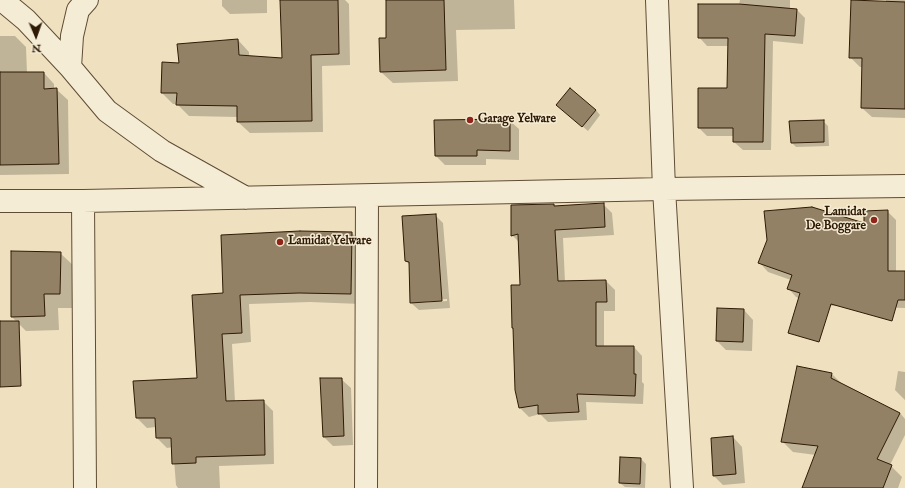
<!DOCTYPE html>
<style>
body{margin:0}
#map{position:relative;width:905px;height:488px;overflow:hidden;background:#efe1bf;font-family:"IM FELL English",serif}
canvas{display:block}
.north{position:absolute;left:16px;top:16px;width:40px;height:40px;-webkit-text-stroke:3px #f5ecd5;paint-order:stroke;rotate:178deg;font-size:11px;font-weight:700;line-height:16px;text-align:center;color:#2f1a05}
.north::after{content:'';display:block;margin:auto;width:14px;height:18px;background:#2f1a05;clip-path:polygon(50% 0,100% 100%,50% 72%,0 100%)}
</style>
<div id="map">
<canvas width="905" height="488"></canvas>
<div class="north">N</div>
</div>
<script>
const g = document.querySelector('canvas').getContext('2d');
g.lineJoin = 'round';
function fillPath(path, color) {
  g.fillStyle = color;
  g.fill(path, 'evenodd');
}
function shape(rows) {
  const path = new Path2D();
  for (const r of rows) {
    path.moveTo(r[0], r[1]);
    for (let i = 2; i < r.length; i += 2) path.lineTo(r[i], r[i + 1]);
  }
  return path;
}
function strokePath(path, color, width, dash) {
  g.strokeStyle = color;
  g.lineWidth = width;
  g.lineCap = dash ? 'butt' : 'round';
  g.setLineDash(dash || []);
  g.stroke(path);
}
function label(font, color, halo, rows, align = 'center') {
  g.font = font + ' "IM FELL English",serif';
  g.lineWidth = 3;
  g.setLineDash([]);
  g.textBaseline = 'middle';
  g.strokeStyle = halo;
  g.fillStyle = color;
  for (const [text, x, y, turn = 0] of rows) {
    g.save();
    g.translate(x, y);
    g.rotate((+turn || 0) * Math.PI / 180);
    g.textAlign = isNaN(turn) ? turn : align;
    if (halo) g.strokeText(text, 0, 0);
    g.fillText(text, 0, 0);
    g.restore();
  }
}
const shadow = shape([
 [222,0,267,0,267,13,230,14,222,6],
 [281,0,345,0,349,4,350,65,322,66,323,132,250,133,238,122,238,117,189,116,177,104,173,104,162,93,180,64,238,40,249,52,249,57,283,59],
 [387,0,514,0,515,29,456,30,458,81,393,83,381,72,387,39],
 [740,0,790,0,790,9,797,10,805,18,803,44,773,41,771,150,743,150,734,142,734,136,707,136,699,128,728,89,729,46,707,46,699,37,739,5],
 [886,0,905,0,905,118,872,117,862,108,863,67,860,67,850,57,886,2],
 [0,36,15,36,26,47,27,73,44,73,54,84,54,90,57,90,68,100,69,174,0,175],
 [557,105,596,110,600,115,588,131],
 [509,120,519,129,519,160,486,159,486,165,445,165,436,156,435,121],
 [823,121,828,126,829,146,796,147,792,143],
 [603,204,612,213,614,235,563,238,565,282,606,281,615,290,615,311,604,311,604,347,634,347,642,356,642,382,644,384,643,404,586,402,587,420,548,422,540,414,529,417,520,408,516,390,514,329,512,328,522,286,519,242,512,235,512,206,554,205,556,207],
 [887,211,896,220,896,272,905,272,905,308,808,305,801,299,796,297,788,288,791,280,768,272,760,263,865,225],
 [435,215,443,223,450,308,419,310,411,303,410,265,406,261],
 [447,299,447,301,417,303,417,301],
 [300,232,352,233,362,243,361,304,310,302,249,304,251,342,232,344,235,402,263,401,273,411,274,464,219,466,220,488,178,488,176,485,173,447,167,448,157,438,156,427,147,428,137,418,198,379,224,294],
 [60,253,75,267,74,308,58,308,59,330,26,331,12,317],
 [718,309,744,310,753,320,752,351,726,350,717,341],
 [798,367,832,374,843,385,900,413,905,419,905,435,890,465,902,477,898,488,803,488,816,455,793,452,782,441],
 [898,371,905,372,905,400,895,390],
 [341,379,351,388,353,445,333,446,324,437],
 [733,437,742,447,745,483,723,485,714,476],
 [641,459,646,464,645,488,625,487,620,483]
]);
const building = shape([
 [280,0,338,0,339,54,311,55,312,121,237,122,237,106,176,105,177,93,161,93,162,62,179,63,177,44,238,39,239,55,282,58,280,0],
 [386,0,444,0,446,70,380,72,379,38,386,38,386,0],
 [851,0,905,2,905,109,861,108,862,58,849,58,851,0],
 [698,4,739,4,797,9,795,36,765,34,763,142,733,142,733,128,698,128,698,88,727,88,728,38,698,38,698,4],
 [0,72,44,72,44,89,57,88,59,164,0,165,0,72],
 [570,88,596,110,582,127,556,105,570,88],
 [510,119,510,151,477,150,477,156,435,156,434,120,510,119],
 [824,120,824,142,791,143,789,121,824,120],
 [604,203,605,227,555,230,558,281,606,280,607,302,596,302,596,346,634,346,634,374,636,374,635,396,577,394,579,412,538,414,538,405,519,408,515,390,513,328,512,328,511,285,520,285,518,234,511,236,511,205,554,204,554,206,604,203],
 [812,207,864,223,864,211,888,210,888,271,905,271,905,300,898,300,892,321,831,304,819,342,788,333,800,293,787,289,792,275,758,263,767,240,764,211,812,207],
 [436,214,442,301,410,303,409,262,405,261,402,216,436,214],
 [300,231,352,232,351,294,299,293,240,295,242,333,222,334,226,401,264,400,265,455,196,457,196,463,172,464,171,438,156,438,155,418,136,418,133,381,197,378,192,295,223,293,221,235,300,231],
 [11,251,61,252,60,294,44,294,45,316,11,317,11,251],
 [717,308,744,309,743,342,716,341,717,308],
 [0,321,19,321,21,386,0,387,0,321],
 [797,366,832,373,831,378,900,413,877,459,892,465,883,488,802,488,818,446,781,442,797,366],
 [320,378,342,378,344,436,323,437,320,378],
 [733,436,736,474,713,476,711,438,733,436],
 [620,457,641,458,640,484,619,483,620,457]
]);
const street = shape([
 [2,0,26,20,70,67,107,111,162,151,246,198],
 [657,0,664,189,682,488],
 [70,67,72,36,78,10,87,0],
 [0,201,83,201,664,189,905,186],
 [83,201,85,488],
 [366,488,367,196]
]);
const markers = [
 [470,120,4,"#8f2418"],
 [874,220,4,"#8f2418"],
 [280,242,4,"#8f2418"]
];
const poiNames = [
 ["Garage Yelware",478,120],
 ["Lamidat",866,213,"right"],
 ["De Boggare",866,227,"right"],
 ["Lamidat Yelware",288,242]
];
fillPath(shadow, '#0003');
fillPath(building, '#938166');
strokePath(building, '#2f1a05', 1);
strokePath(street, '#5f4c34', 24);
strokePath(street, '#f5ecd5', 22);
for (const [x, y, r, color] of markers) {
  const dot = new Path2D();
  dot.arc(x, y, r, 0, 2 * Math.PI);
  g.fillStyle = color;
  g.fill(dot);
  strokePath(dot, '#f5ecd5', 1.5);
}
label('bold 12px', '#2f1a05', '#f5ecd5', poiNames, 'left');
</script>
